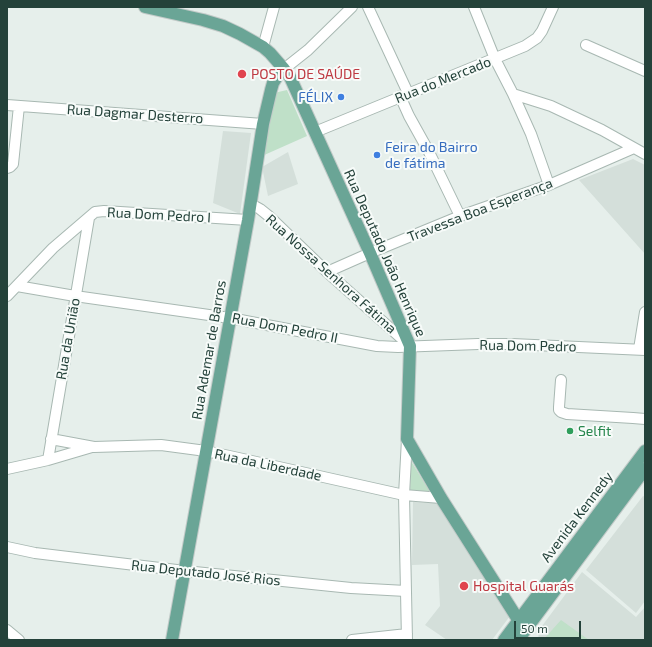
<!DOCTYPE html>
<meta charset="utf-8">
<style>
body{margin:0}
#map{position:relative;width:652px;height:647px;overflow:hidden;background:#e6efeb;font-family:"Exo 2",sans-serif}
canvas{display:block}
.frame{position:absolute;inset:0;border:8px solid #24423a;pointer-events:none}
.scale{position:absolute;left:514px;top:621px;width:67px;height:18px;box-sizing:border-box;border:2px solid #24423a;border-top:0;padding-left:5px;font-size:12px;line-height:14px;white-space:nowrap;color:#24423a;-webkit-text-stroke:3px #f7fbf9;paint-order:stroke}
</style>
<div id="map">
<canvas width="652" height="647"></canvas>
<div class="frame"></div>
<div class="scale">50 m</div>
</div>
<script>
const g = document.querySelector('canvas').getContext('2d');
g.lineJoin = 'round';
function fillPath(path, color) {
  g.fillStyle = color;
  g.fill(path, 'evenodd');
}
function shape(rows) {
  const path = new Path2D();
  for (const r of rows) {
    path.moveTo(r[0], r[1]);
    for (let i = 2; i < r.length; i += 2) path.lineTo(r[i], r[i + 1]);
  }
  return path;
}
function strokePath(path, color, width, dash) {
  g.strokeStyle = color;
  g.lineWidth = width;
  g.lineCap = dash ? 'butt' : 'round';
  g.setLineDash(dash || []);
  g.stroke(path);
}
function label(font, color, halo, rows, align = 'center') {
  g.font = font + ' "Exo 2",sans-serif';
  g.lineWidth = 4;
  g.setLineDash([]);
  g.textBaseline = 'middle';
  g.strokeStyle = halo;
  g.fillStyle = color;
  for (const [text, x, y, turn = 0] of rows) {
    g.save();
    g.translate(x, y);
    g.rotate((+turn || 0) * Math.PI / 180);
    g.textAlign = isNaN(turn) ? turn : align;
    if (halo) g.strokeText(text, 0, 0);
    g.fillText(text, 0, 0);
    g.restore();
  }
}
const built = shape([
 [223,131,251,133,240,214,213,203],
 [288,152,298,184,268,196,262,167],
 [633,159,645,165,645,254,579,180],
 [643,496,645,497,645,601,636,613,586,570],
 [413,502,437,503,510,616,492,640,447,640,425,625,440,606,438,564,412,565],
 [582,572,636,617,645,607,645,640,538,640,539,632,542,626]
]);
const green = shape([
 [287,90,307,136,262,156,274,93],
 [411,461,432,495,410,492],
 [561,620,589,640,543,640]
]);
const minor = shape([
 [368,7,408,93],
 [474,7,495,59,513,94,531,134,549,185],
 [586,45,645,71],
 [263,47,274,7],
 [284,69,308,50,352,7],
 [513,94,551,106,602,130,645,154],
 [400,96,409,116,429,152,460,216],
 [7,105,263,124],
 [315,132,525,46,537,38,542,31,553,7],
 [7,168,10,167,13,164,19,106],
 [251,204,260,209,270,217,327,272,409,345],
 [327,272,370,253,460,216,549,185,634,148],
 [17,286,75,296,230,318,377,346,398,347,478,344,512,344,645,350],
 [7,296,53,248,95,212,104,211,248,220],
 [639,349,645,312],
 [561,380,559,407,559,410,561,412,567,414,633,418,645,419],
 [51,439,94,447,161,445,206,451,234,457,404,495,441,498],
 [407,439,404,495,407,640],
 [48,460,89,218],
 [7,469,48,460,92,447],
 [7,547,35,553,185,571,351,588,406,591],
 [7,630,19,640],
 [352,640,407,634]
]);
const major = shape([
 [145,7,203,20,223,26,240,34,263,47,270,53,284,69,290,77,370,253,410,346,407,439,441,498,519,621],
 [172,640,248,220,263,124,271,90,273,83,278,75,284,69],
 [504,640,645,451],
 [518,640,645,469]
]);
const markers = [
 [242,74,5,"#e0444e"],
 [341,97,4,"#3f7fe0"],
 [377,155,4,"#3f7fe0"],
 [570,431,4,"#2e9e5b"],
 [464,586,5,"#e0444e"]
];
const healthNames = [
 ["POSTO DE SAÚDE",251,74],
 ["Hospital Guarás",473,586]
];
const streetNames = [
 ["Rua do Mercado",443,80,-22],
 ["Rua Dagmar Desterro",135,114,4],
 ["Travessa Boa Esperança",480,210,-21],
 ["Rua Dom Pedro I",159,215,3],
 ["Rua Deputado João Henrique",385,253,66],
 ["Rua Nossa Senhora Fátima",331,274,42],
 ["Rua Dom Pedro II",285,328,11],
 ["Rua da União",68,339,-80],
 ["Rua Dom Pedro",528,346,1],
 ["Rua Ademar de Barros",209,350,-80],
 ["Rua da Liberdade",268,465,12],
 ["Avenida Kennedy",577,517,-53],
 ["Rua Deputado José Rios",206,573,6]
];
const shopNames = [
 ["FÉLIX",333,97],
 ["Feira do Bairro",385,147,"left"],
 ["de fátima",385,163,"left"]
];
const leisureNames = [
 ["Selfit",578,431]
];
fillPath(built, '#d4dfda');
fillPath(green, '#bfe0c8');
strokePath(minor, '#a8b8b2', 12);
strokePath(major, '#c2cac8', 14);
strokePath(minor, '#fff', 10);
strokePath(major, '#6aa596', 12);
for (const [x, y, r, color] of markers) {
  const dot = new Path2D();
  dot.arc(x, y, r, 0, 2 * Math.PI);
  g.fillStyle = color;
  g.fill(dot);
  strokePath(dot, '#f7fbf9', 1.5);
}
label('14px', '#be3a42', '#f7fbf9', healthNames, 'left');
label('14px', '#24423a', '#f7fbf9', streetNames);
label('14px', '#366cbe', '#f7fbf9', shopNames, 'right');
label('14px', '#27864d', '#f7fbf9', leisureNames, 'left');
</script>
